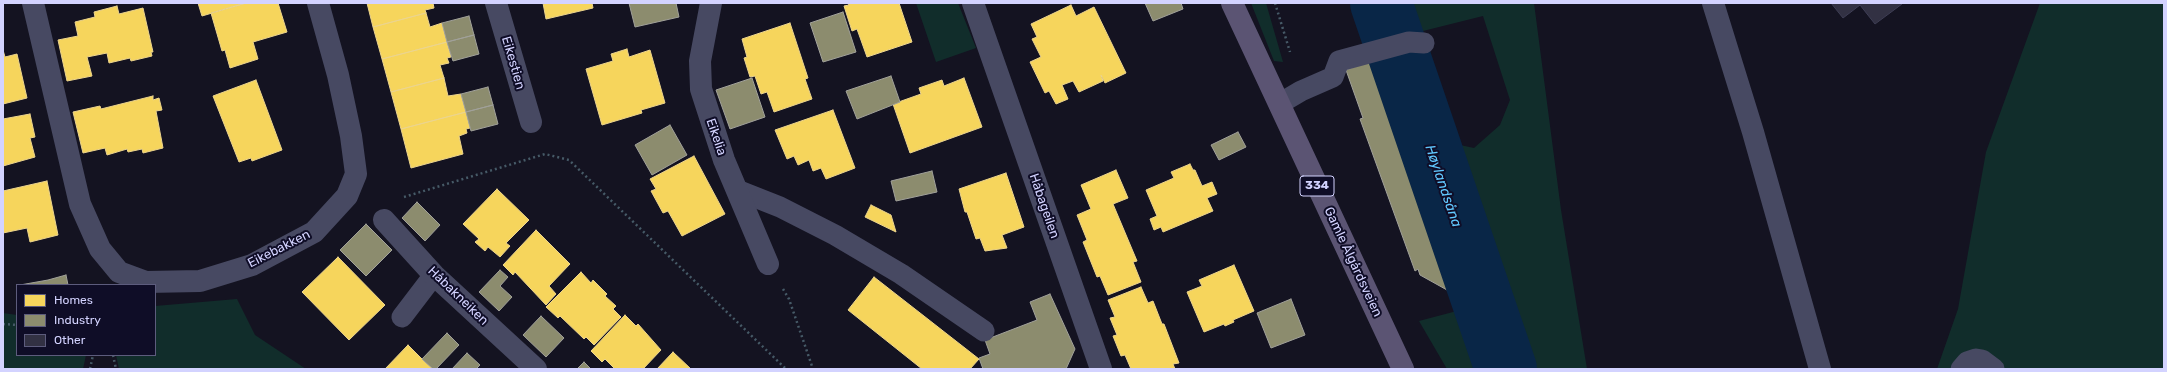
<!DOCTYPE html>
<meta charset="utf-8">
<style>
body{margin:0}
#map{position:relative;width:2167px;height:372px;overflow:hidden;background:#141321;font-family:Rubik,sans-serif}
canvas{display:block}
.frame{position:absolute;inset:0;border:4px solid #d3d3ff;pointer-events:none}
.legend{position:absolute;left:16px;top:284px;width:140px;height:72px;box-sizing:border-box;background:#0f0d27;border:1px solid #5d5c7d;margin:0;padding:5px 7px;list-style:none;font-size:12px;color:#d3d3ff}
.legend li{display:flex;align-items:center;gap:8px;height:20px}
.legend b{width:20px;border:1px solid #5d5c7d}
</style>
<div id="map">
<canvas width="2167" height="372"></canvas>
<div class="frame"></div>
<ul class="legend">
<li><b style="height:11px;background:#f6d55c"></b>Homes</li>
<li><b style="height:11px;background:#8c8c6e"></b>Industry</li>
<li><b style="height:11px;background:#323143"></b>Other</li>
</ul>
</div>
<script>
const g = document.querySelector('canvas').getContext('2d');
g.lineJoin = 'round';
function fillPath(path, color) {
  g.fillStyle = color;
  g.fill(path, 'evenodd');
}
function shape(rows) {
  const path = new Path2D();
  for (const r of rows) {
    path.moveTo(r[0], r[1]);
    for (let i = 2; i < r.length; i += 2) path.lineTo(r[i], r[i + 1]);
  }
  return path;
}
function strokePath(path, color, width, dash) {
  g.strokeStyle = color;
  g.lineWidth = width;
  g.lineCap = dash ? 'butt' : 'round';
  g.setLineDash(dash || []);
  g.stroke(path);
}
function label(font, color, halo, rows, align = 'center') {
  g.font = font + ' Rubik,sans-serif';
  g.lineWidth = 4;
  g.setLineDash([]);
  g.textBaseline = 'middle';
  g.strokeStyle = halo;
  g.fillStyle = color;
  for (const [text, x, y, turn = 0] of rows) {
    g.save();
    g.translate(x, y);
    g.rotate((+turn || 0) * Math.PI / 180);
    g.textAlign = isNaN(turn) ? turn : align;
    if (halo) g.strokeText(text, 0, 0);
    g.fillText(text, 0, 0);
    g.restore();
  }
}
const green = shape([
 [916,3,958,3,976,48,936,62],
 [1251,3,1266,3,1283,62,1274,61],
 [1355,3,1534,3,1561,210,1587,369,1447,369,1419,321,1487,303,1439,161,1446,142,1474,148,1500,125,1510,100,1483,16,1411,34,1372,40],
 [2040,3,2164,3,2164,369,1937,369,1958,309,1986,152],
 [237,299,255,335,306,369,119,369,116,355,155,355,155,306],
 [3,313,17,315,17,355,86,355,83,369,3,369]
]);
const homes = shape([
 [198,3,246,3,202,16,198,3],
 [246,3,278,3,287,32,253,42,258,59,230,68,225,50,222,51,211,13,246,3],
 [367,3,433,3,434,8,425,10,426,13,373,27,367,3],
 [543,3,592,3,593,8,546,19,543,3],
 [848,3,899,3,912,42,867,57,857,29,852,31,844,6,849,5,848,3],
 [1071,5,1076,16,1094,7,1126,73,1105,83,1101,75,1103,81,1079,92,1073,81,1062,85,1068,99,1056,104,1049,91,1045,93,1030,62,1041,57,1032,39,1037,37,1031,24,1071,5],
 [117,6,119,14,143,8,153,52,151,52,152,56,131,61,130,58,109,63,107,53,87,57,92,76,67,81,58,40,78,36,75,22,95,17,94,12,117,6],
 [426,13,430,27,442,23,447,42,382,59,373,27,426,13],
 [790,23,808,78,805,79,812,99,774,112,767,92,761,94,755,76,750,77,744,58,747,57,742,39,790,23],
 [447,42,451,57,447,58,449,63,440,65,444,78,391,92,382,59,447,42],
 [627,49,629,57,650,50,665,103,641,110,642,113,602,125,586,69,613,61,611,54,627,49],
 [3,50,5,57,17,54,27,98,3,104,3,50],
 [444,78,448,96,461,94,466,112,401,129,391,92,444,78],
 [964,78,982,127,910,153,893,104,921,94,919,88,942,80,944,86,964,78],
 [256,80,282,150,252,161,251,158,239,162,213,96,256,80],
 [153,96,153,100,159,98,162,110,156,111,163,148,143,153,142,149,128,152,127,149,107,155,105,148,83,153,73,112,100,106,101,109,153,96],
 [833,110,855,168,826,179,821,168,813,171,809,160,798,165,794,156,787,159,775,130,833,110],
 [466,112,470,128,466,129,467,133,459,136,463,154,411,168,401,129,466,112],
 [30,114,35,137,30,138,35,157,3,166,3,119,30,114],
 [694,156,725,214,682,236,668,211,663,213,651,191,656,189,650,179,694,156],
 [1190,164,1193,170,1195,170,1202,186,1212,182,1217,194,1207,198,1213,211,1163,232,1161,227,1154,230,1150,219,1157,216,1146,190,1174,178,1171,172,1190,164],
 [1116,170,1128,198,1113,204,1137,261,1133,262,1141,282,1108,295,1100,276,1097,277,1083,242,1087,240,1077,215,1091,209,1081,185,1116,170],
 [1006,173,1024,227,1002,235,1007,248,985,251,980,238,976,239,967,212,965,212,959,189,1006,173],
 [47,181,58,235,30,242,27,228,3,233,3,191,47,181],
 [497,189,529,220,506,243,510,246,500,257,488,247,485,251,475,242,479,239,463,224,497,189],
 [871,205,891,215,896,232,865,217,871,205],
 [536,230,570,264,549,286,556,294,546,305,515,272,513,275,503,265,536,230],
 [338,257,385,305,349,340,302,292,338,257],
 [1234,265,1254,311,1233,320,1234,322,1225,326,1224,324,1204,332,1187,292,1202,286,1199,280,1234,265],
 [581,272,591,283,593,280,607,294,605,296,616,306,613,309,621,317,594,345,586,337,584,339,560,316,558,318,546,307,581,272],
 [874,277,979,359,970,369,922,369,848,310,874,277],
 [1141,287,1148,303,1153,301,1162,324,1164,324,1179,363,1173,364,1175,369,1131,369,1125,355,1121,356,1113,336,1117,335,1110,318,1115,317,1108,300,1141,287],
 [625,315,636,326,638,324,661,350,643,369,615,369,605,359,602,362,591,351,625,315],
 [408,345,422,359,433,369,385,369,408,345],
 [673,352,691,369,657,369,673,352]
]);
const industry = shape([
 [629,3,676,3,679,17,635,27,629,3],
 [1145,3,1181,3,1183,9,1153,21,1145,3],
 [843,12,856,52,823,62,810,23,843,12],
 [469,16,474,35,447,42,442,23,469,16],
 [474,35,479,54,453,61,447,42,474,35],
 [1388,55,1405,103,1408,102,1462,254,1459,255,1467,279,1464,280,1466,283,1447,290,1420,275,1418,269,1415,271,1360,119,1363,118,1346,70,1388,55],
 [891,76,900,102,857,119,846,91,891,76],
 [752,78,765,117,730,129,716,90,752,78],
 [488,87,493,105,466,112,461,94,488,87],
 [493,105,498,124,471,131,466,112,493,105],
 [670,125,687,155,652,175,635,145,670,125],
 [1238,132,1246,147,1219,160,1211,145,1238,132],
 [932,171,937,192,896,201,891,181,932,171],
 [417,202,440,225,425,241,402,218,417,202],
 [366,224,392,250,366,276,340,250,366,224],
 [500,270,508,277,500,286,512,297,499,311,479,292,500,270],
 [66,275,68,285,20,285,48,280,66,275],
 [1050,294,1075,349,1066,369,983,369,979,358,990,354,985,340,1037,320,1030,302,1050,294],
 [1291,299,1305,335,1271,348,1257,313,1291,299],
 [541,316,564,338,546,357,523,335,541,316],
 [447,333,459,345,436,369,433,369,422,359,447,333],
 [467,353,480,365,476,369,452,369,467,353],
 [584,362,591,369,577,369,584,362]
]);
const river = shape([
 [1381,3,1506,369]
]);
const building = shape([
 [1831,3,1901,3,1902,4,1875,24,1860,5,1843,18,1831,3]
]);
const path = shape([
 [1275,3,1290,52],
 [404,197,545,154,569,160,786,369],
 [783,289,789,299,813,369],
 [3,324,17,325],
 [113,355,116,369],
 [90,369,93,355]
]);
const lane = shape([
 [1279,104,1301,91,1333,77,1339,61,1409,42,1424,43],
 [737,190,780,207,835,235,901,274,984,331],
 [402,317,434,275],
 [1961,369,1967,362,1976,359,1982,360,1994,369]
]);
const street = shape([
 [33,3,80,204,100,249,119,272,146,282,200,281,252,265,314,232,347,196,356,174,351,136,338,75,318,3],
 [496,3,531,122],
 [711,3,700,61,701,89,724,160,768,264],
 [973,3,1101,369],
 [1713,3,1753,132,1820,369],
 [384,220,434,275,536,369]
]);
const primary = shape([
 [1232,3,1403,369]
]);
const shields = [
 [1317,186,34]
];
const shieldNames = [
 ["334",1317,186]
];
const streetNames = [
 ["Eikestien",513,63,74],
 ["Eikelia",716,137,71],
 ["Håbageilen",1044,206,71],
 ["Eikebakken",279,249,-27],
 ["Gamle Ålgårdsveien",1353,262,65],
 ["Håbakneiken",458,296,44]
];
const waterNames = [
 ["Høylandsåna",1443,186,71]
];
fillPath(green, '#112d2b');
fillPath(homes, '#f6d55c');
strokePath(homes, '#ecd48d', 1);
fillPath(industry, '#8c8c6e');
strokePath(industry, '#a1a19a', 1);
strokePath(river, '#092647', 62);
fillPath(building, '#323143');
strokePath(building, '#3e3e55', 1);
strokePath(path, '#465a67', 2.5, [2, 3]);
strokePath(lane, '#474962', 21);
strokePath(street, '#474962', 22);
strokePath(primary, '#5b5473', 22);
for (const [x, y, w] of shields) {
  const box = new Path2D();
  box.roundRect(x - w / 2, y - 10, w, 20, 3);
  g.fillStyle = '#0f0d27';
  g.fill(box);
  strokePath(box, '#d3d3ff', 1);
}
label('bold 12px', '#d3d3ff', null, shieldNames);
label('13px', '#d3d3ff', '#0f0d27', streetNames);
label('italic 14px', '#61c8ff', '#0f0d27', waterNames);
</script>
